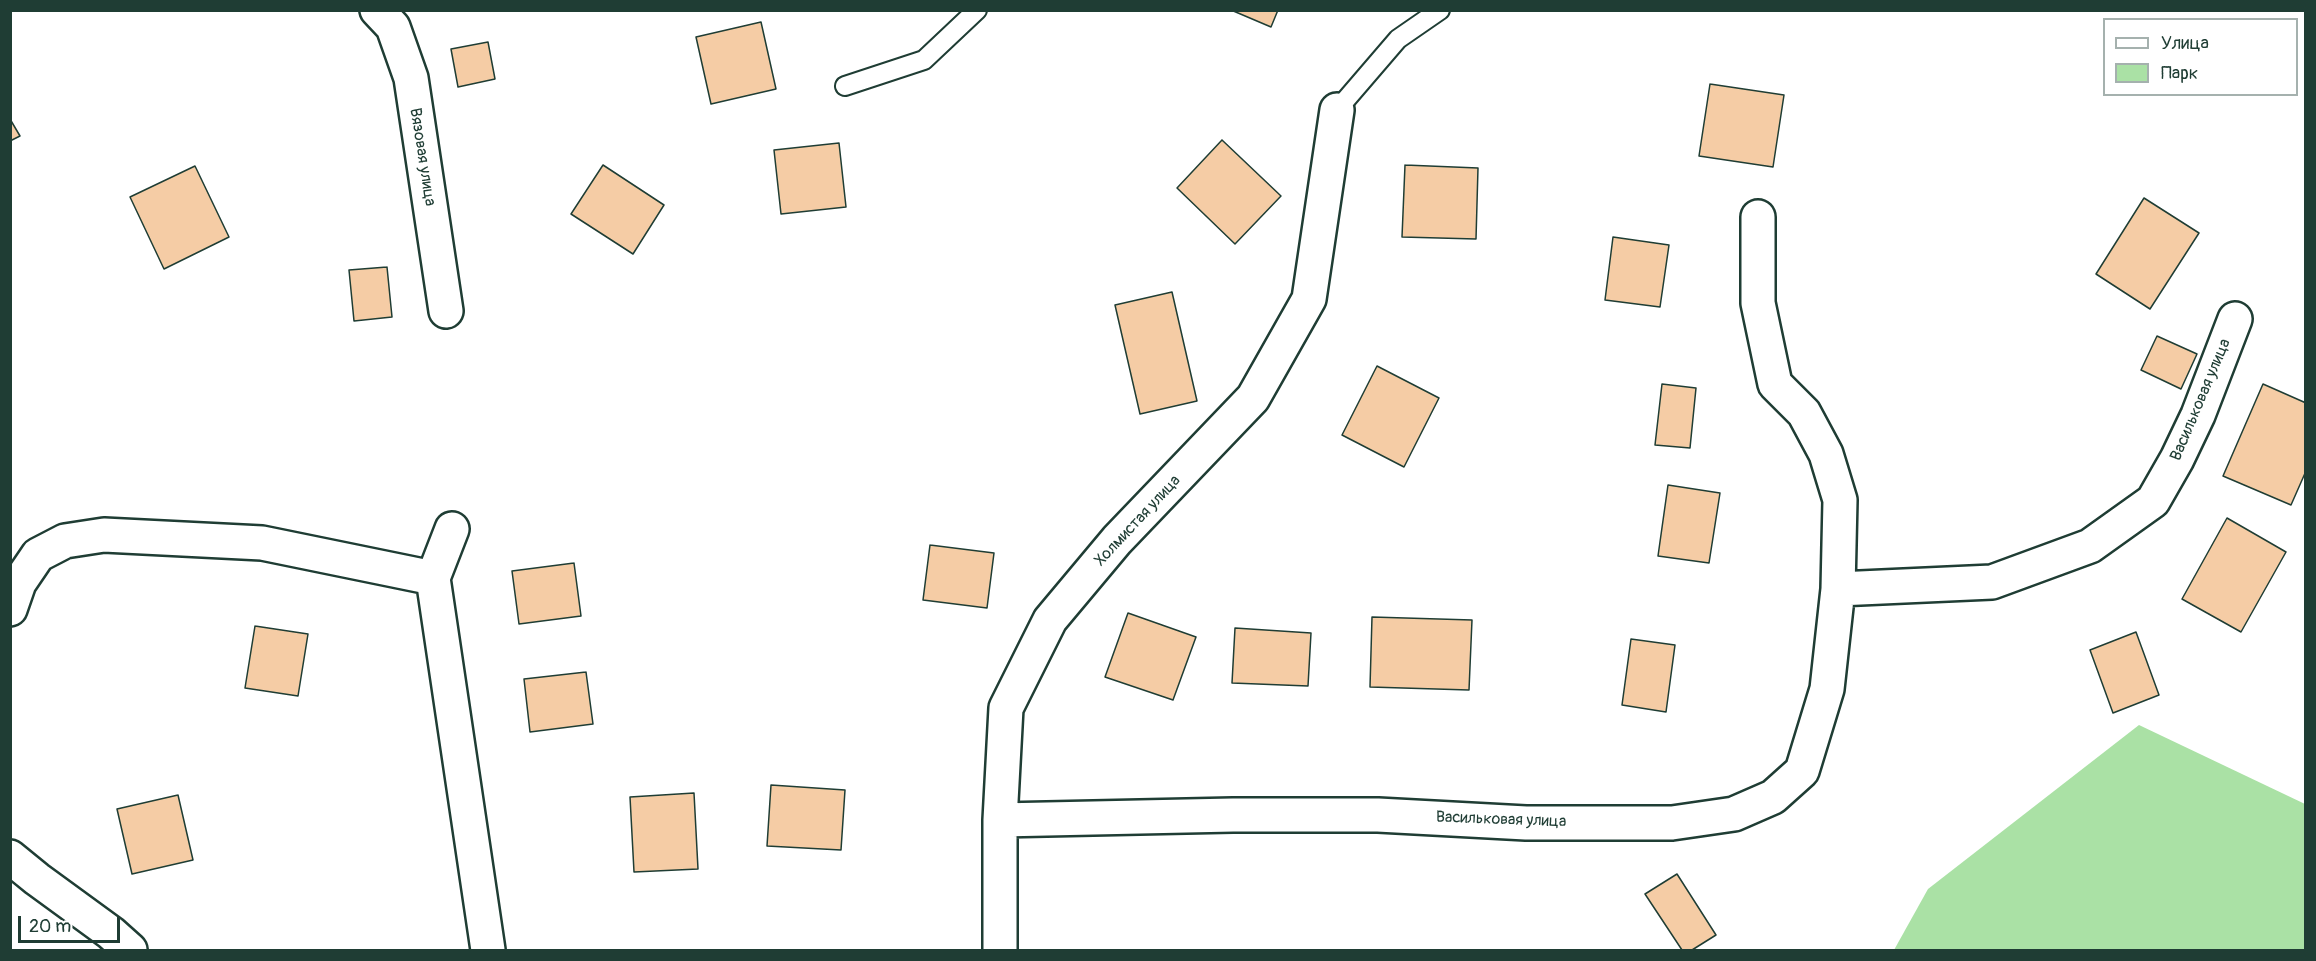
<!DOCTYPE html>
<meta charset="utf-8">
<style>
body{margin:0}
#map{position:relative;width:2316px;height:961px;overflow:hidden;background:#fff;font-family:Pangolin,sans-serif}
canvas{display:block}
.frame{position:absolute;inset:0;border:12px solid #1f3d34;pointer-events:none}
.legend{position:absolute;left:2103px;top:18px;width:195px;height:78px;box-sizing:border-box;background:#fff;border:2px solid #a5b1ae;margin:0;padding:8px 10px;list-style:none;font-size:18px;color:#1f3d34}
.legend li{display:flex;align-items:center;gap:12px;height:30px}
.legend b{width:30px;border:2px solid #a5b1ae}
.scale{position:absolute;left:18px;top:916px;width:102px;height:27px;box-sizing:border-box;border:3px solid #1f3d34;border-top:0;padding-left:8px;font-size:18px;line-height:21px;white-space:nowrap;color:#1f3d34;-webkit-text-stroke:4px #fff;paint-order:stroke}
</style>
<div id="map">
<canvas width="2316" height="961"></canvas>
<div class="frame"></div>
<ul class="legend">
<li><b style="height:8px;background:#fff"></b>Улица</li>
<li><b style="height:16px;background:#aae1a5"></b>Парк</li>
</ul>
<div class="scale">20 m</div>
</div>
<script>
const g = document.querySelector('canvas').getContext('2d');
g.lineJoin = 'round';
function fillPath(path, color) {
  g.fillStyle = color;
  g.fill(path, 'evenodd');
}
function shape(rows) {
  const path = new Path2D();
  for (const r of rows) {
    path.moveTo(r[0], r[1]);
    for (let i = 2; i < r.length; i += 2) path.lineTo(r[i], r[i + 1]);
  }
  return path;
}
function strokePath(path, color, width, dash) {
  g.strokeStyle = color;
  g.lineWidth = width;
  g.lineCap = dash ? 'butt' : 'round';
  g.setLineDash(dash || []);
  g.stroke(path);
}
function label(font, color, halo, rows, align = 'center') {
  g.font = font + ' Pangolin,sans-serif';
  g.lineWidth = 4.5;
  g.setLineDash([]);
  g.textBaseline = 'middle';
  g.strokeStyle = halo;
  g.fillStyle = color;
  for (const [text, x, y, turn = 0] of rows) {
    g.save();
    g.translate(x, y);
    g.rotate((+turn || 0) * Math.PI / 180);
    g.textAlign = isNaN(turn) ? turn : align;
    if (halo) g.strokeText(text, 0, 0);
    g.fillText(text, 0, 0);
    g.restore();
  }
}
const green = shape([
 [2139,725,2305,804,2305,950,1894,950,1928,889]
]);
const building = shape([
 [1231,10,1278,10,1271,27,1231,10],
 [761,22,776,89,711,104,696,37,761,22],
 [488,42,495,79,458,87,451,49,488,42],
 [1710,84,1784,95,1773,167,1699,156,1710,84],
 [10,119,20,136,10,141,10,119],
 [1222,140,1281,196,1235,244,1177,188,1222,140],
 [839,143,846,207,781,214,774,150,839,143],
 [603,165,664,205,633,254,571,214,603,165],
 [1405,165,1478,168,1476,239,1402,237,1405,165],
 [195,166,229,237,164,269,130,197,195,166],
 [2144,198,2199,233,2150,309,2096,274,2144,198],
 [1613,237,1669,245,1660,307,1605,300,1613,237],
 [387,267,392,317,354,321,349,270,387,267],
 [1172,292,1197,401,1140,414,1115,305,1172,292],
 [2157,336,2197,354,2181,389,2141,370,2157,336],
 [1377,366,1439,398,1404,467,1342,435,1377,366],
 [1662,384,1696,388,1690,448,1655,445,1662,384],
 [2263,384,2306,403,2306,471,2291,505,2223,476,2263,384],
 [1668,485,1720,493,1709,563,1658,556,1668,485],
 [2227,518,2286,552,2241,632,2182,599,2227,518],
 [930,545,994,553,987,608,923,600,930,545],
 [574,563,581,616,519,624,512,571,574,563],
 [1128,613,1196,637,1173,700,1105,677,1128,613],
 [1372,617,1472,620,1469,690,1370,687,1372,617],
 [255,626,308,634,298,696,245,688,255,626],
 [1235,628,1311,633,1308,686,1232,683,1235,628],
 [2136,632,2159,695,2113,713,2090,650,2136,632],
 [1631,639,1675,645,1666,712,1622,705,1631,639],
 [586,672,593,724,530,732,524,679,586,672],
 [771,785,845,790,841,850,767,846,771,785],
 [694,793,698,869,634,872,630,797,694,793],
 [178,795,193,860,132,874,117,809,178,795],
 [1677,874,1716,935,1692,950,1682,950,1645,894,1677,874]
]);
const lane = shape([
 [845,86,924,60,977,10],
 [1337,110,1398,39,1440,10]
]);
const street = shape([
 [377,10,393,27,411,78,446,311],
 [1758,217,1758,303,1775,384,1804,413,1826,454,1840,500,1838,589],
 [452,529,433,578,488,950],
 [10,609,19,583,38,555,65,541,104,535,262,543,433,578],
 [1000,820,1233,815,1378,815,1526,823,1672,823,1734,814,1773,797,1802,771,1827,689,1838,589,1992,582,2090,546,2153,501,2177,459,2198,415,2235,319],
 [10,857,37,879,111,933,130,950],
 [1000,950,1000,820,1006,708,1050,620,1117,540,1253,398,1309,299,1337,110]
]);
const streetNames = [
 ["Вязовая улица",422,157,81],
 ["Васильковая улица",2201,400,-67],
 ["Холмистая улица",1138,521,-47],
 ["Васильковая улица",1501,820,2]
];
fillPath(green, '#aae1a5');
fillPath(building, '#f5cca5');
strokePath(building, '#1f3d34', 1.5);
strokePath(lane, '#1f3d34', 22);
strokePath(street, '#1f3d34', 38);
strokePath(lane, '#fff', 18);
strokePath(street, '#fff', 33);
label('16px', '#1f3d34', '#fff', streetNames);
</script>
